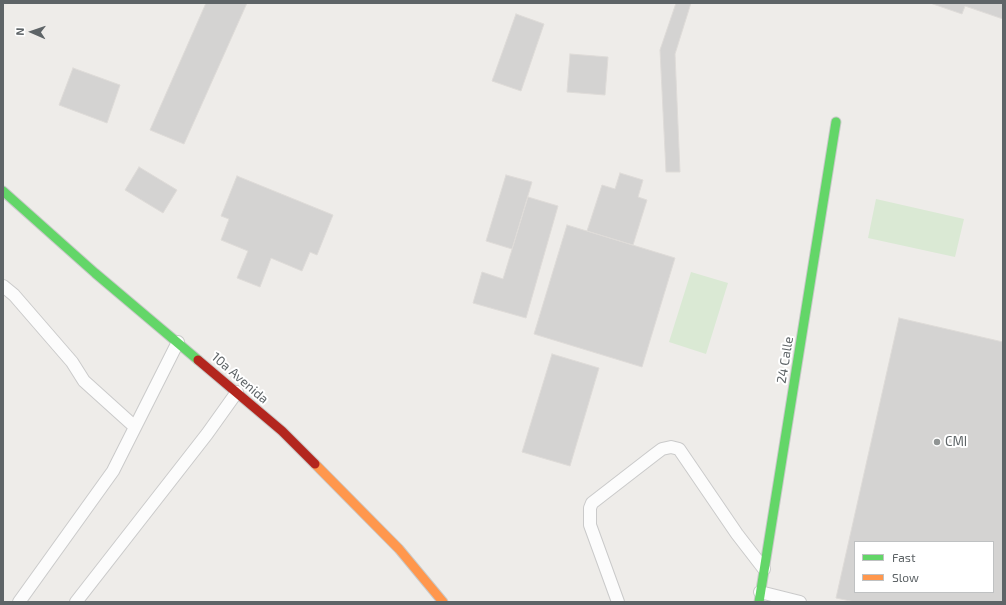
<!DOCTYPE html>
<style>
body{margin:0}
#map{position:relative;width:1006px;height:605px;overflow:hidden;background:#eeece9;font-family:"Exo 2",sans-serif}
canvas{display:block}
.frame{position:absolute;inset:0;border:4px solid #5e6467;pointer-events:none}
.legend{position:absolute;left:854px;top:541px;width:140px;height:52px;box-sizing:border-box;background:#fff;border:1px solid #bfc1c2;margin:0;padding:5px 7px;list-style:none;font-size:12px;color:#5e6467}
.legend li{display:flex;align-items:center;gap:8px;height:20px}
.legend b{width:20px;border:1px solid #bfc1c2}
.north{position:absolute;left:12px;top:12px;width:40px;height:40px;-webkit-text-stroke:3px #fff;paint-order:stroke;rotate:272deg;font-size:11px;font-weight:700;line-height:16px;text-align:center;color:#5e6467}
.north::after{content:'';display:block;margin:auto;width:14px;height:18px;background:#5e6467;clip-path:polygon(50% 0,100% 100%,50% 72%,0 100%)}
</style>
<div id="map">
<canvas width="1006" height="605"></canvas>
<div class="frame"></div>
<ul class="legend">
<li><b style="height:5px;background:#63d668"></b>Fast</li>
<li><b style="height:5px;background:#ff974d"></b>Slow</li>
</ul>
<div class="north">N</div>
</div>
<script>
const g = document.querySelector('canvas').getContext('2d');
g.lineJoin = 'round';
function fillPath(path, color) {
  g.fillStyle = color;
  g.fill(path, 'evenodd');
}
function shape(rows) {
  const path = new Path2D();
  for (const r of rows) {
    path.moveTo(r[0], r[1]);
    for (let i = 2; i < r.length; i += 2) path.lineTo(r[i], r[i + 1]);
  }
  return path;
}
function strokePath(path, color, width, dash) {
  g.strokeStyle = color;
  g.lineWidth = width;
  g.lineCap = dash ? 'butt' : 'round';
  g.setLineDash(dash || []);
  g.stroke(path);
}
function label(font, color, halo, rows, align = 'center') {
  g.font = font + ' "Exo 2",sans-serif';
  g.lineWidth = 4;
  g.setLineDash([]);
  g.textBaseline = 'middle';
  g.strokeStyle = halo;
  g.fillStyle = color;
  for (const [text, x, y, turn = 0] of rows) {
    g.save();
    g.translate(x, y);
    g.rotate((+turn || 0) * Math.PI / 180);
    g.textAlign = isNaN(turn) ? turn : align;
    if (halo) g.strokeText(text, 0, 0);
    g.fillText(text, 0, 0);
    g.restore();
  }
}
const green = shape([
 [876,199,964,219,955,257,868,238],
 [691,272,728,283,706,354,669,342]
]);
const building = shape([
 [206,3,247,3,184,144,150,130,206,3],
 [676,3,691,3,675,54,680,172,666,172,660,50,676,3],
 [930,3,1003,3,1003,19,965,6,962,14,930,3],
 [516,14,544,24,521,91,492,81,516,14],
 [570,54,608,57,605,95,567,92,570,54],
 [73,68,120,85,107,123,59,105,73,68],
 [139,167,177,190,163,213,125,190,139,167],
 [620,173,643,180,638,197,647,200,633,245,587,231,602,185,615,189,620,173],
 [506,175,532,182,512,249,486,241,506,175],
 [237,176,333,215,317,255,310,252,302,271,271,258,260,287,237,278,248,251,221,240,229,219,221,216,237,176],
 [528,197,558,206,526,318,473,303,482,272,503,279,528,197],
 [567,225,675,258,642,367,534,334,567,225],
 [899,318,1003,342,1003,602,855,602,836,598,899,318],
 [855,542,993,542,993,592,855,592,855,542],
 [552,354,599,368,570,466,522,452,552,354]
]);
const lane = shape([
 [3,286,14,295,72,362,84,381,135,427],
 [760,592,800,602],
 [19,602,113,471,178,342],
 [76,602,207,434,237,392],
 [618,602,590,525,590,508,592,503,654,455,662,449,671,447,679,449,737,534,764,569]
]);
const fast = shape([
 [3,191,95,273,198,360],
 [759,602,836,122]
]);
const slow = shape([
 [315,464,399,549,443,602]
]);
const jam = shape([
 [198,360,282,431,315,464]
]);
const markers = [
 [937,442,4,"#909494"]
];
const streetNames = [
 ["24 Calle",785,360,-81],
 ["10a Avenida",240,378,41]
];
const poiNames = [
 ["CMI",945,442]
];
fillPath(green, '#dae9d4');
fillPath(building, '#d4d3d2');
strokePath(building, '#dedbd8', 1);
strokePath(lane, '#cacaca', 14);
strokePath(fast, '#c8c9c8', 11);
strokePath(slow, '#c8c9c8', 11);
strokePath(jam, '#c8c9c8', 11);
strokePath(lane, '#fcfcfc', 12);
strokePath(fast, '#63d668', 9);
strokePath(slow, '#ff974d', 9);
strokePath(jam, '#b3261e', 9);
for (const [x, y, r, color] of markers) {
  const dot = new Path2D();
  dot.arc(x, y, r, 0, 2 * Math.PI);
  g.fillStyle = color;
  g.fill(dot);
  strokePath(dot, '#fff', 1.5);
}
label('13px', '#5e6467', '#fff', streetNames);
label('13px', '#5e6467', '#fff', poiNames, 'left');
</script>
